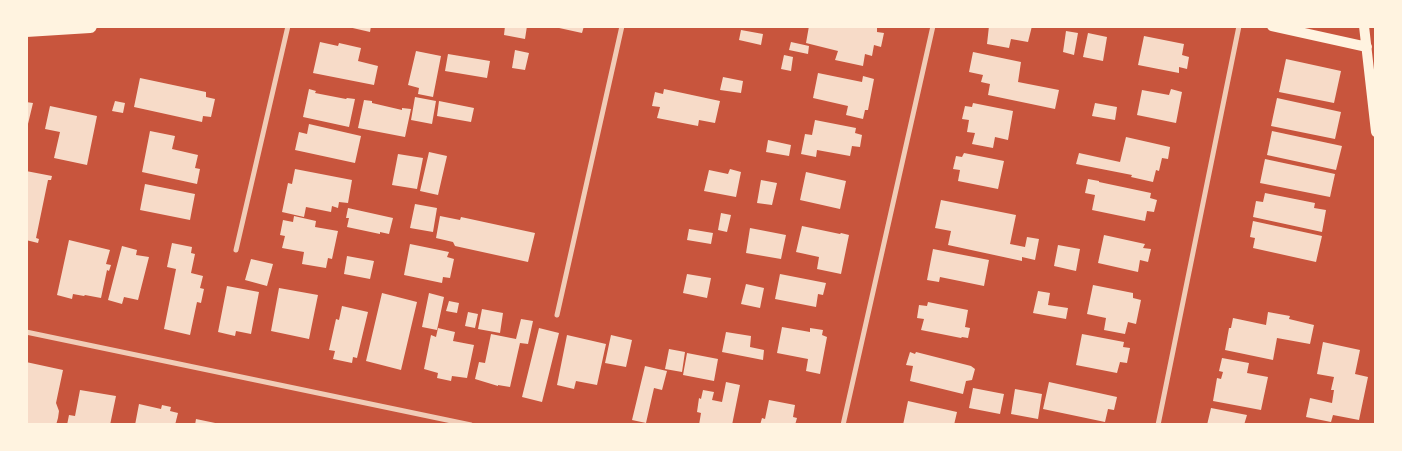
<!DOCTYPE html>
<style>
body{margin:0}
#map{position:relative;width:1402px;height:451px;overflow:hidden;background:#c8553d;font-family:Raleway,sans-serif}
canvas{display:block}
.frame{position:absolute;inset:0;border:28px solid #fff3e0;pointer-events:none}
</style>
<div id="map">
<canvas width="1402" height="451"></canvas>
<div class="frame"></div>
</div>
<script>
const g = document.querySelector('canvas').getContext('2d');
g.lineJoin = 'round';
function fillPath(path, color) {
  g.fillStyle = color;
  g.fill(path, 'evenodd');
}
function shape(rows) {
  const path = new Path2D();
  for (const r of rows) {
    path.moveTo(r[0], r[1]);
    for (let i = 2; i < r.length; i += 2) path.lineTo(r[i], r[i + 1]);
  }
  return path;
}
function strokePath(path, color, width, dash) {
  g.strokeStyle = color;
  g.lineWidth = width;
  g.lineCap = dash ? 'butt' : 'round';
  g.setLineDash(dash || []);
  g.stroke(path);
}
const building = shape([
 [344,26,371,26,370,32],
 [505,26,527,26,525,39,504,35],
 [550,26,584,26,582,33],
 [809,26,871,26,877,28,877,32,884,33,881,47,874,45,872,56,865,54,863,66,835,60,838,51,806,43],
 [989,26,1032,26,1028,42,1011,39,1009,48,987,44],
 [741,30,763,34,761,45,739,40],
 [1066,31,1078,33,1074,55,1063,52],
 [1088,33,1107,37,1103,61,1083,57],
 [1144,36,1184,44,1182,55,1189,57,1187,69,1179,67,1179,73,1138,65],
 [320,42,338,46,339,43,361,48,358,61,378,66,374,85,313,73],
 [791,42,809,46,808,54,789,50],
 [515,50,529,53,525,70,512,68],
 [416,51,441,56,433,97,418,94,419,88,408,85],
 [973,52,1021,62,1018,82,1059,90,1055,109,988,95,990,84,981,82,983,75,969,72],
 [448,54,490,61,487,78,445,71],
 [784,55,793,57,791,71,781,69],
 [1286,59,1341,71,1334,103,1279,92],
 [818,73,862,82,863,76,874,79,868,110,865,110,863,119,846,115,848,106,813,98],
 [723,77,743,81,741,93,720,90],
 [140,78,206,92,206,97,215,99,211,117,203,116,202,122,134,107],
 [309,89,316,91,315,93,346,99,347,98,355,99,349,127,303,117],
 [664,89,720,101,715,123,699,120,698,126,657,118,660,107,652,106,655,92,663,94],
 [1171,89,1182,92,1176,123,1137,115,1142,90,1169,95],
 [415,97,436,101,432,124,411,120],
 [1277,98,1341,112,1335,139,1271,126],
 [364,100,372,101,372,103,402,110,402,108,411,109,405,137,358,128],
 [115,101,125,103,123,113,112,111],
 [439,101,474,108,471,122,437,116],
 [26,102,33,103,27,128,26,128],
 [973,103,1013,111,1008,140,995,137,993,148,972,144,975,133,967,132,969,120,962,119,965,106,972,107],
 [1095,103,1117,107,1115,120,1092,116],
 [50,106,97,116,87,165,54,158,60,132,45,129],
 [815,120,856,128,855,133,862,135,860,147,852,146,850,156,817,150,816,157,801,154,805,134,812,135],
 [309,124,361,136,355,163,295,150,299,132,307,134],
 [150,131,175,136,172,149,198,155,195,168,200,169,197,184,142,172],
 [1272,131,1342,146,1336,170,1267,155],
 [1126,137,1170,147,1168,159,1162,158,1159,171,1156,170,1153,182,1131,177,1132,175,1076,164,1079,153,1120,162],
 [768,140,791,145,789,156,766,152],
 [429,152,447,156,438,195,420,191],
 [964,153,1004,161,998,189,958,181,960,170,953,169,956,156,962,157],
 [398,154,423,158,417,189,392,185],
 [1265,159,1335,174,1330,197,1260,183],
 [295,169,352,180,348,203,339,202,338,208,332,206,331,212,306,207,304,217,282,212,288,183,292,184],
 [730,169,741,172,736,197,704,191,709,170,728,174],
 [26,171,52,176,51,180,48,180,36,238,39,239,38,243,26,240],
 [806,172,846,181,840,209,800,200],
 [1088,179,1099,181,1099,182,1151,193,1150,198,1157,200,1154,212,1147,211,1145,221,1092,210,1095,195,1085,193],
 [761,180,777,183,772,205,757,203],
 [145,184,195,194,190,220,140,210],
 [1265,193,1315,203,1314,208,1326,210,1322,232,1253,217,1256,201,1263,202],
 [941,200,1016,215,1010,244,1025,247,1027,237,1039,239,1035,260,1022,257,1022,261,948,245,951,231,935,228],
 [415,204,437,208,433,232,410,228],
 [348,208,393,218,389,234,380,232,380,234,347,227,349,218,346,218],
 [721,213,731,215,727,232,718,230],
 [294,216,316,221,315,227,338,231,332,259,328,258,326,268,302,264,304,252,282,248,285,236,280,235,283,220,293,222],
 [440,216,460,220,461,217,535,233,528,262,455,246,453,242,436,238],
 [1253,221,1322,236,1316,262,1253,248,1255,238,1250,237],
 [802,226,840,234,841,233,849,235,841,274,817,269,819,257,796,252],
 [750,228,786,235,781,259,746,253],
 [689,229,713,233,711,244,687,240],
 [1104,235,1145,244,1143,248,1151,249,1148,262,1140,260,1138,272,1098,263],
 [69,240,110,250,106,264,111,265,109,271,107,270,101,298,85,295,84,296,73,294,72,299,57,295],
 [172,243,192,247,191,253,195,254,191,273,203,276,200,288,204,289,201,303,197,302,190,335,164,329,176,269,167,267],
 [410,244,449,252,447,257,454,259,450,278,443,277,442,283,404,275],
 [1058,245,1080,249,1076,271,1054,266],
 [122,246,137,250,136,255,149,257,138,300,124,297,122,304,108,300],
 [933,249,989,260,984,286,940,277,939,282,927,280],
 [347,256,374,261,370,279,344,274],
 [251,259,273,264,267,286,245,280],
 [687,274,711,278,707,298,683,293],
 [780,274,826,283,823,295,818,294,816,307,775,299],
 [746,284,764,288,760,308,741,304],
 [1093,285,1133,293,1133,298,1141,300,1136,324,1128,322,1125,334,1104,330,1106,318,1087,314],
 [227,286,259,292,251,334,236,331,235,336,218,332],
 [279,288,318,295,309,339,271,331],
 [1038,291,1050,293,1048,305,1068,308,1066,319,1033,313],
 [382,293,417,302,401,370,366,361],
 [429,293,444,297,437,330,422,327],
 [449,301,459,303,457,313,446,311],
 [928,302,968,310,965,327,970,328,968,338,962,337,961,338,921,330,924,319,917,318,919,305,927,306],
 [342,306,368,312,357,358,353,357,352,363,333,359,335,351,329,350,336,319,339,320],
 [482,309,503,313,500,333,478,329],
 [468,312,478,314,475,328,465,326],
 [1268,312,1290,316,1289,319,1314,325,1310,344,1277,338,1273,360,1225,350,1229,328,1231,328,1233,318,1266,325],
 [521,319,533,321,528,344,520,343,510,387,498,385,498,386,475,379,479,362,485,363,491,334,516,339],
 [782,327,810,332,810,328,823,330,822,335,827,337,820,374,806,371,808,359,777,353],
 [438,328,455,332,453,341,474,345,467,378,452,376,451,381,437,378,438,373,424,369,431,335,436,337],
 [539,328,559,333,542,402,522,397],
 [726,332,751,336,750,347,764,350,763,360,722,352],
 [1082,334,1124,342,1123,347,1130,348,1127,363,1120,362,1117,373,1076,365],
 [567,335,606,344,597,385,576,381,574,389,557,385],
 [611,335,632,340,626,367,605,363],
 [1323,342,1360,350,1355,374,1368,377,1359,420,1333,415,1331,422,1306,417,1310,398,1332,403,1334,390,1331,390,1334,377,1317,374],
 [669,349,685,352,682,372,665,369],
 [910,352,915,354,916,352,971,366,975,369,972,380,966,381,963,394,910,381,913,366,906,365],
 [687,353,718,359,714,381,683,375],
 [1222,358,1249,363,1247,373,1268,377,1261,410,1213,401,1217,378,1221,379,1223,372,1219,371],
 [26,362,63,370,56,403,59,411,58,418,56,425,26,425],
 [645,366,667,371,662,390,654,388,646,423,632,420],
 [726,382,740,385,732,425,699,425,701,413,697,412,699,398,701,399,703,390,714,392,712,400,722,402],
 [1049,382,1117,397,1114,410,1108,409,1105,422,1043,409],
 [973,388,1004,394,1000,414,969,408],
 [1015,389,1042,394,1038,419,1011,414],
 [80,390,116,396,110,425,67,425,69,415,75,416],
 [769,400,795,405,793,417,797,418,795,425,760,425,762,418,765,419],
 [908,401,957,412,954,425,903,425],
 [139,404,161,409,162,405,171,407,170,411,178,413,175,425,135,425],
 [1211,408,1247,415,1244,425,1207,425],
 [196,419,220,424,220,425,195,425]
]);
const minor = shape([
 [236,250,288,26],
 [557,315,622,26],
 [26,332,471,425],
 [843,425,933,26],
 [1158,425,1239,26]
]);
const secondary = shape([
 [1272,26,1367,47],
 [1364,26,1376,132]
]);
const trunk = shape([
 [26,30,90,26]
]);
fillPath(building, '#f7dbc8');
strokePath(minor, '#f1ccb7', 5);
strokePath(secondary, '#fff3e0', 10);
strokePath(trunk, '#fff3e0', 14);
</script>
